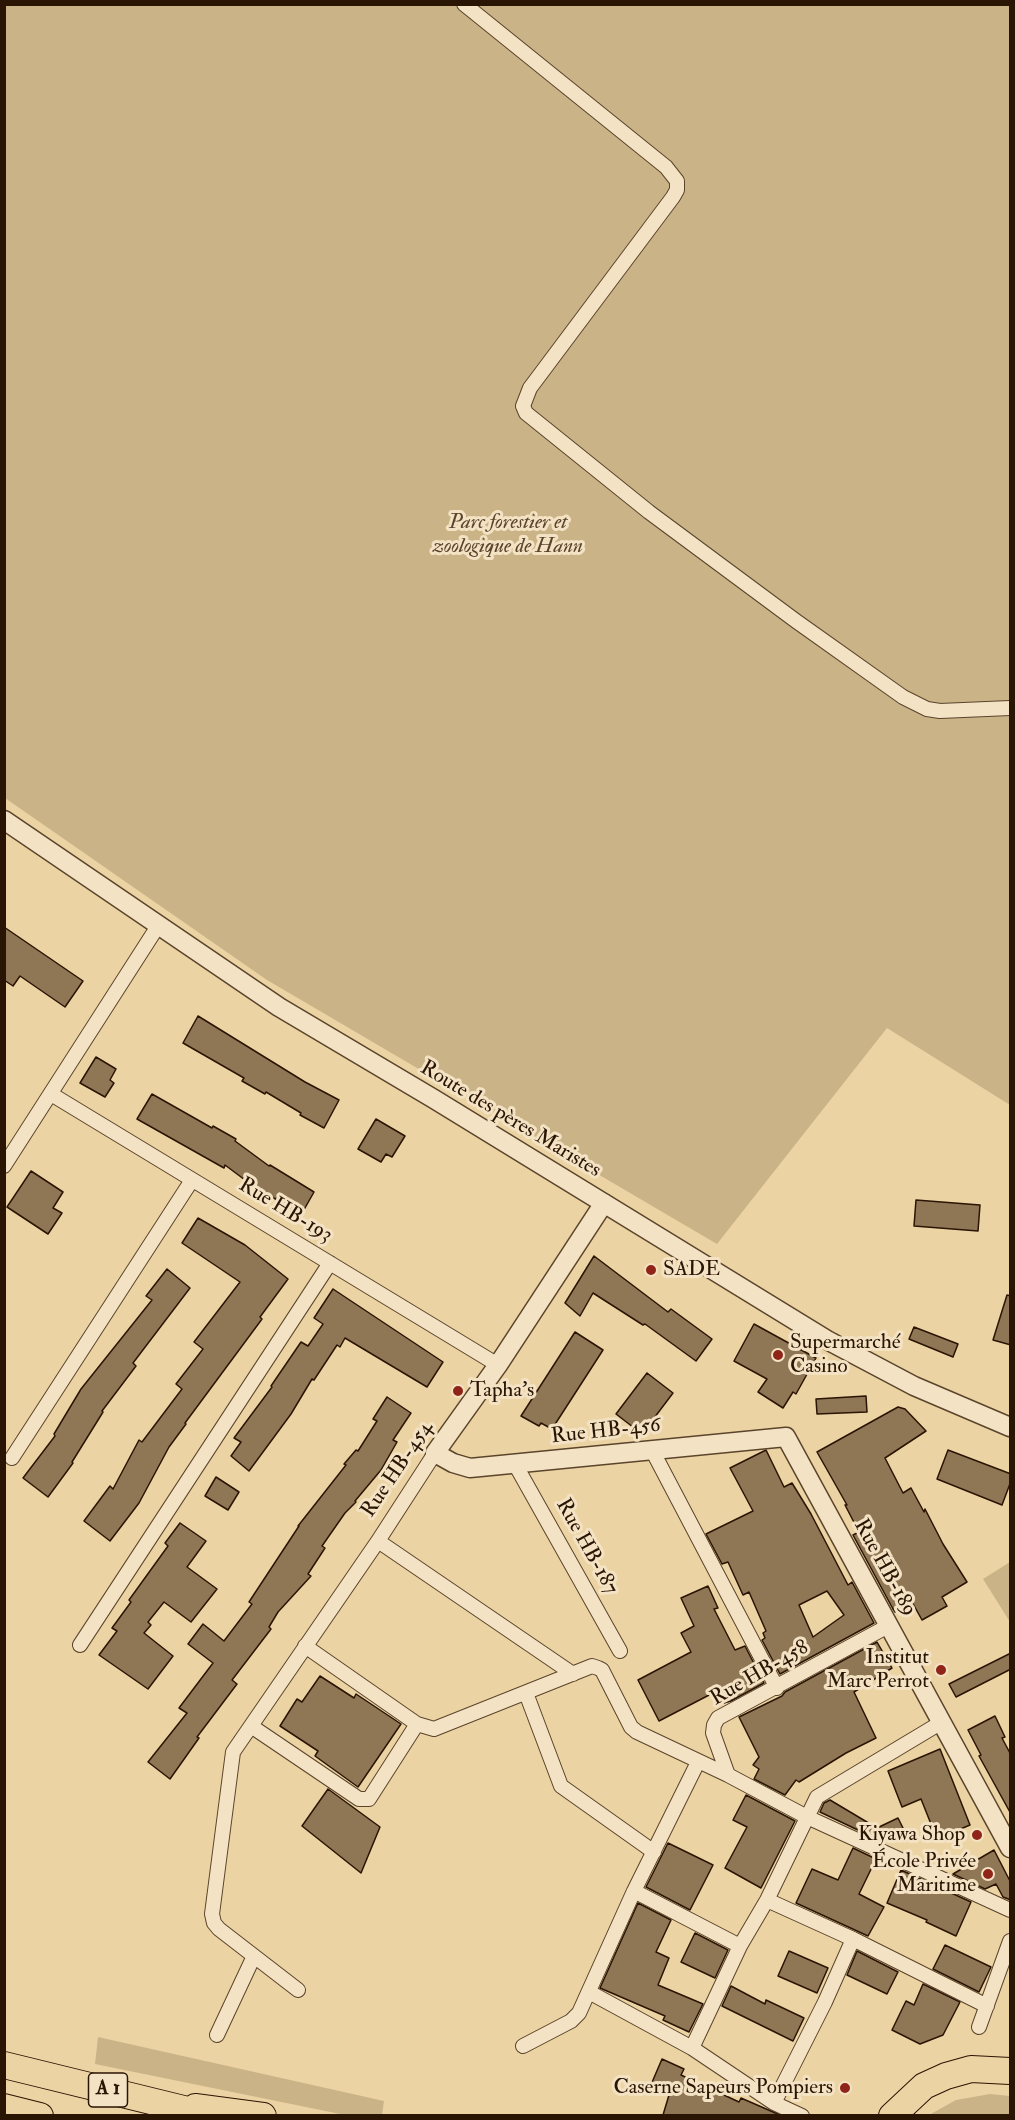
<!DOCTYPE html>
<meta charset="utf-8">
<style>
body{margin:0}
#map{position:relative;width:1015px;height:2120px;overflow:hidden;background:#ecd3a3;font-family:"IM FELL Double Pica",serif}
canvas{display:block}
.frame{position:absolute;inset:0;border:6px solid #2a1403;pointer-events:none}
</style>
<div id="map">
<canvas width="1015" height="2120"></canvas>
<div class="frame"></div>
</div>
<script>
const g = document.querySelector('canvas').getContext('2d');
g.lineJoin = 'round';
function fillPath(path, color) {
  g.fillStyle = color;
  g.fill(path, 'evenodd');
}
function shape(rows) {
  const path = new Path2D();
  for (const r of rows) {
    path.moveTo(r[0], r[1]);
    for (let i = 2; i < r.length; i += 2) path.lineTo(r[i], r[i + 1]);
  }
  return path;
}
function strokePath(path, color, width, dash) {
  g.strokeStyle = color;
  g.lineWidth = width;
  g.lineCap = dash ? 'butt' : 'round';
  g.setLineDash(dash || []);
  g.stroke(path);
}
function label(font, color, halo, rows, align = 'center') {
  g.font = font + ' "IM FELL Double Pica",serif';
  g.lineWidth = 6;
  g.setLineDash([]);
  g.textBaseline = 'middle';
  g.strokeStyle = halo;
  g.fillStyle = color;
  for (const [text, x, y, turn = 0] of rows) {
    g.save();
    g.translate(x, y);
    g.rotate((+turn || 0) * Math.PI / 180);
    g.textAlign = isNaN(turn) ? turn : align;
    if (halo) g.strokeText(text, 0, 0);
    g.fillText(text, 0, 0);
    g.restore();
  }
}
const green = shape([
 [5,5,1010,5,1010,1105,887,1028,717,1244,267,980,5,798],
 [1010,1562,1010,1622,983,1579],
 [98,2037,384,2101,382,2115,345,2115,95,2064],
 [990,2094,1010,2096,1010,2115,929,2115,956,2100]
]);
const building = shape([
 [4,927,83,981,65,1007,20,976,13,986,4,980,4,927],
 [198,1016,305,1082,339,1100,324,1128,300,1115,301,1113,266,1092,265,1094,242,1081,244,1078,183,1043,198,1016],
 [96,1057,116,1069,110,1080,114,1083,105,1097,80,1083,96,1057],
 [152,1094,212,1128,213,1126,236,1139,235,1141,269,1166,270,1165,314,1192,301,1215,245,1180,225,1165,224,1168,137,1119,152,1094],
 [376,1119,405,1136,392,1157,386,1154,381,1162,358,1149,376,1119],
 [31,1171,63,1192,53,1208,62,1213,48,1234,7,1207,31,1171],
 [916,1200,980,1205,978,1231,914,1226,916,1200],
 [198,1218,245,1245,288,1279,260,1317,262,1319,185,1423,186,1424,169,1447,139,1503,110,1541,84,1521,110,1486,113,1489,139,1440,142,1442,182,1389,176,1384,203,1349,194,1342,240,1282,182,1243,198,1218],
 [594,1256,668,1312,671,1309,712,1339,696,1361,645,1324,643,1325,593,1293,580,1316,565,1303,594,1256],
 [167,1269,190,1288,133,1363,136,1366,102,1411,103,1412,72,1462,73,1463,48,1497,23,1478,55,1436,54,1434,81,1389,152,1300,146,1296,167,1269],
 [333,1289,443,1362,427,1387,345,1338,340,1347,337,1345,314,1380,312,1379,291,1414,249,1471,231,1456,241,1442,234,1438,272,1387,271,1386,301,1342,308,1346,323,1324,314,1318,333,1289],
 [1007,1295,1011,1296,1011,1345,993,1340,1007,1295],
 [754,1324,816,1358,796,1394,793,1392,783,1408,758,1392,767,1379,734,1361,754,1324],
 [914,1327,958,1344,953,1357,909,1339,914,1327],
 [575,1332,603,1350,552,1429,541,1423,539,1426,521,1416,575,1332],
 [647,1373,673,1393,642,1434,616,1414,647,1373],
 [866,1396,867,1412,817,1414,816,1399,866,1396],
 [387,1397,411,1413,393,1440,397,1442,381,1470,355,1501,356,1502,345,1513,322,1546,325,1548,308,1574,311,1576,278,1612,269,1627,271,1629,232,1680,237,1684,197,1737,199,1738,170,1779,148,1762,187,1713,179,1708,213,1663,188,1644,203,1624,224,1641,252,1604,249,1602,299,1526,298,1526,346,1465,344,1464,356,1450,358,1451,377,1421,373,1419,387,1397],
 [898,1407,905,1409,926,1431,885,1458,903,1493,911,1488,924,1512,925,1509,943,1544,967,1582,942,1597,947,1606,922,1620,912,1602,895,1612,893,1609,853,1535,859,1532,845,1505,847,1505,817,1452,898,1407],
 [766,1450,784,1487,792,1483,811,1514,848,1585,852,1582,874,1623,780,1674,762,1640,765,1638,763,1633,766,1631,749,1592,743,1595,728,1562,722,1564,706,1534,753,1511,730,1468,766,1450],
 [827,1591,844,1615,813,1637,799,1605,827,1591],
 [948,1450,1011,1474,1011,1481,1002,1505,937,1479,948,1450],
 [216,1477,239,1492,228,1510,205,1496,216,1477],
 [180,1523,206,1541,187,1567,217,1589,191,1622,164,1602,148,1622,151,1625,144,1633,173,1656,148,1689,99,1655,117,1631,112,1628,131,1602,129,1600,168,1546,165,1543,180,1523],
 [708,1586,718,1608,714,1609,735,1650,745,1646,764,1683,731,1701,717,1705,713,1693,659,1721,638,1680,691,1652,681,1633,694,1626,681,1598,708,1586],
 [877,1642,892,1668,854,1692,876,1738,846,1753,799,1782,796,1780,785,1795,754,1779,759,1769,753,1765,759,1757,739,1717,782,1696,785,1692,877,1642],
 [1011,1653,1011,1669,956,1697,949,1684,1011,1653],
 [320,1676,354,1698,356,1694,401,1724,358,1787,315,1756,318,1751,280,1726,297,1699,302,1702,320,1676],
 [995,1716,1005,1737,1002,1738,1011,1755,1011,1814,979,1756,981,1755,968,1730,995,1716],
 [940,1749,970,1825,937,1839,921,1799,902,1807,888,1771,940,1749],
 [328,1789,380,1827,361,1873,302,1826,328,1789],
 [746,1795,795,1821,761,1888,725,1868,747,1827,733,1820,746,1795],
 [830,1800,877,1828,898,1818,904,1830,881,1841,820,1812,824,1803,830,1800],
 [668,1843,713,1865,690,1910,646,1887,668,1843],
 [853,1848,876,1859,859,1894,884,1907,868,1936,796,1903,812,1869,838,1880,853,1848],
 [994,1850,1011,1883,1011,1900,1003,1897,996,1884,985,1889,953,1874,994,1850],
 [901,1870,971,1902,956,1936,926,1922,927,1920,887,1903,901,1870],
 [638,1903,671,1920,656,1952,669,1958,658,1985,703,2004,689,2032,663,2020,665,2016,600,1988,638,1903],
 [695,1933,728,1950,715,1978,681,1962,695,1933],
 [945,1945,991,1967,979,1992,933,1969,945,1945],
 [789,1951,828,1968,817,1993,778,1976,789,1951],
 [857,1951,898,1972,887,1994,847,1975,857,1951],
 [923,1984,960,2002,943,2035,920,2044,892,2030,906,2001,914,2005,923,1984],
 [731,1986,765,2004,766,2000,804,2018,793,2041,722,2006,731,1986],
 [662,2059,684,2069,681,2075,739,2102,741,2098,780,2115,663,2115,669,2095,650,2087,662,2059]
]);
const minor = shape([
 [464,4,666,167,677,181,677,190,673,197,530,388,523,406,526,413,649,512,796,621,903,697,927,709,940,711,1010,708],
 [51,1094,498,1365],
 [4,1166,158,926],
 [652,1450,777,1688],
 [12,1458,192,1180],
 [515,1464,620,1651],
 [378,1541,573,1674],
 [80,1645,330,1263],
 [305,1646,417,1724,434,1729,592,1666,598,1668,602,1670,631,1727,637,1732,728,1775,807,1817,1010,1910],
 [526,1693,561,1786,654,1852],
 [251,1726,359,1799,369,1799,417,1724],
 [728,1775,713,1733,714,1725,718,1718,890,1625],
 [634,1891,740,1946],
 [767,1900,853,1939,987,2006],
 [298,1990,219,1929,214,1923,212,1914,233,1752,378,1541,435,1453],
 [589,1992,692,2048,774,2103,802,2116],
 [979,2027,1010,1941],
 [217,2035,254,1956],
 [523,2046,571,2021,579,2013,634,1891,698,1762],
 [692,2048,740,1946,767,1900,817,1797,942,1722],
 [774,2103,825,2002,853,1939]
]);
const tertiary = shape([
 [4,820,279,1007,434,1099,827,1340,914,1386,1010,1427],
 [604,1203,498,1365,435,1453,453,1463,470,1468,786,1437,1010,1848]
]);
const motorway = shape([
 [4,2065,212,2116],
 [4,2107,40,2116],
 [195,2107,263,2116],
 [892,2116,924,2086,946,2076,971,2069,1010,2071]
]);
const markers = [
 [651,1270,6,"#8f2418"],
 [778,1355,6,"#8f2418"],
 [458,1391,6,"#8f2418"],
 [941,1670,6,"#8f2418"],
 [977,1835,6,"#8f2418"],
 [988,1874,6,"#8f2418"],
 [845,2088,6,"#8f2418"]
];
const shields = [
 [108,2090,39]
];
const shieldNames = [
 ["A 1",108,2090]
];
const parkNames = [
 ["Parc forestier et",508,523],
 ["zoologique de Hann",508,547]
];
const streetNames = [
 ["Route des pères Maristes",510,1120,31],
 ["Rue HB-193",285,1211,31],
 ["Rue HB-456",606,1432,-6],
 ["Rue HB-454",398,1470,-56],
 ["Rue HB-187",586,1547,61],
 ["Rue HB-189",884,1568,61],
 ["Rue HB-458",760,1674,-30]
];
const poiNames = [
 ["SADE",663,1270,"left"],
 ["Supermarché",790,1343,"left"],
 ["Casino",790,1367,"left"],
 ["Tapha's",470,1391,"left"],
 ["Institut",929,1658],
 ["Marc Perrot",929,1682],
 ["Kiyawa Shop",965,1835],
 ["École Privée",976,1862],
 ["Maritime",976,1886],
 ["Caserne Sapeurs Pompiers",833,2088]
];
fillPath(green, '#cbb388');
fillPath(building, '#8f7756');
strokePath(building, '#2a1403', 1.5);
strokePath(minor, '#5a442b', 16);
strokePath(tertiary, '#5a442b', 21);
strokePath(motorway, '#2a1403', 28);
strokePath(minor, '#f3e2c3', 14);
strokePath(tertiary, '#f3e2c3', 18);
strokePath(motorway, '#ecd3a3', 26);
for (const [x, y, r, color] of markers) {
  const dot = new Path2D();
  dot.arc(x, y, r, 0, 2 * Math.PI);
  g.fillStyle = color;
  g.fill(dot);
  strokePath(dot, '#f3e2c3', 2);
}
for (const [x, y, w] of shields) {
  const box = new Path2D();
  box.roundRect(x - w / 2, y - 17, w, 34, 4.5);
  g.fillStyle = '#f3e2c3';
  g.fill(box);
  strokePath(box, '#2a1403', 1.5);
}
label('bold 20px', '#2a1403', null, shieldNames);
label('italic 21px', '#5a442b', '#f3e2c3', parkNames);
label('21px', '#2a1403', '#f3e2c3', streetNames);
label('21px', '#2a1403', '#f3e2c3', poiNames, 'right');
</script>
